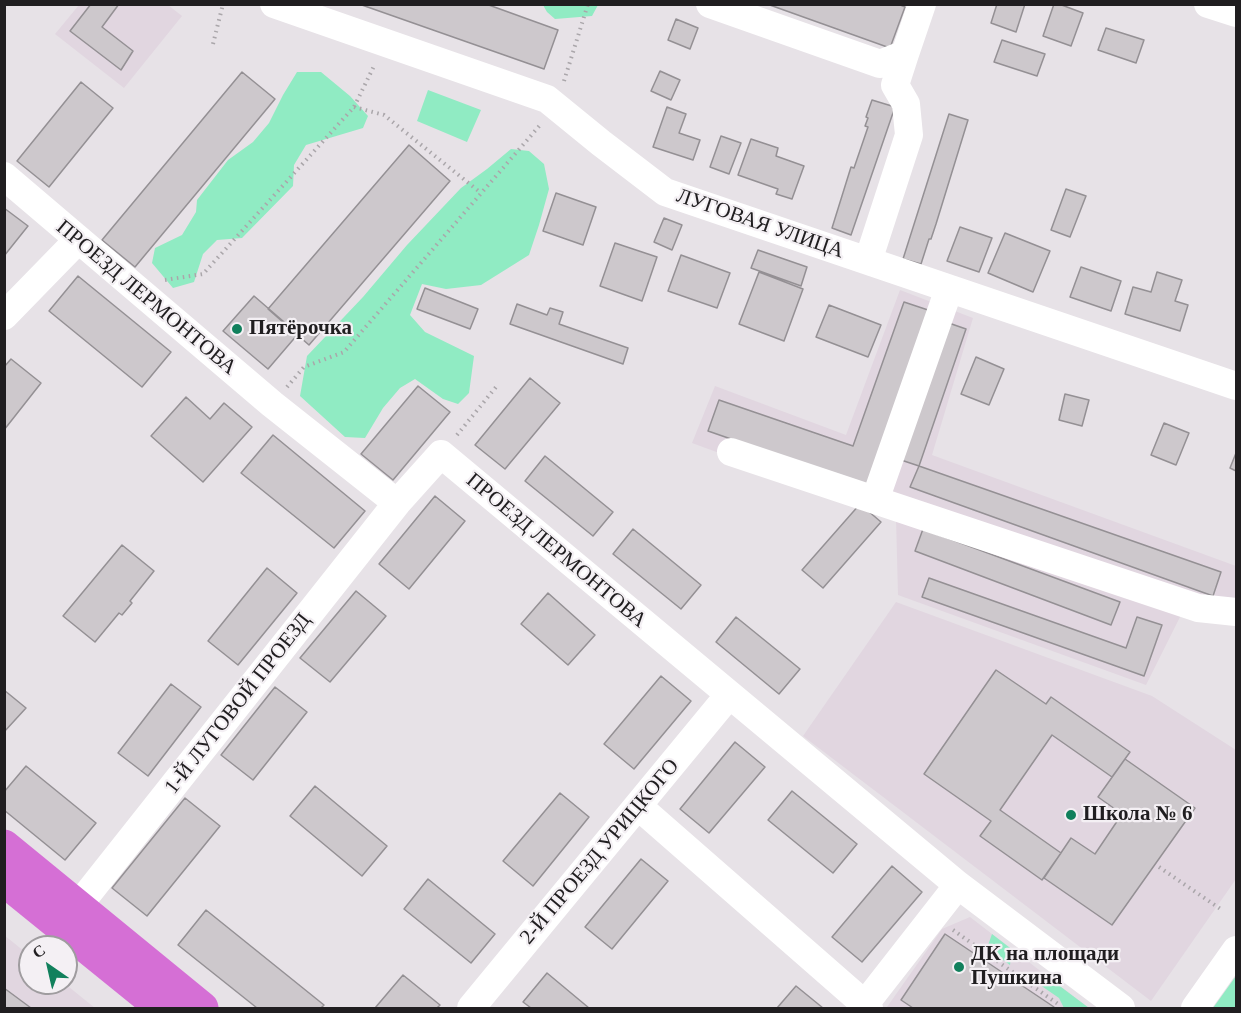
<!DOCTYPE html>
<meta charset="utf-8">
<style>
body{margin:0}
#map{position:relative;width:1241px;height:1013px;overflow:hidden;background:#e7e2e7;font-family:Georgia,serif}
canvas{display:block}
.frame{position:absolute;inset:0;border:6px solid #201e20;pointer-events:none}
.north{position:absolute;left:18px;top:935px;width:60px;height:60px;box-sizing:border-box;background:#f4f0f4;border:2px solid #9f9c9f;border-radius:50%;rotate:326deg;font-size:16px;font-weight:700;line-height:24px;text-align:center;color:#201e20}
.north::after{content:'';display:block;margin:auto;width:21px;height:27px;background:#11805c;clip-path:polygon(50% 0,100% 100%,50% 72%,0 100%)}
</style>
<div id="map">
<canvas width="1241" height="1013"></canvas>
<div class="frame"></div>
<div class="north">С</div>
</div>
<script>
const c = document.querySelector('canvas').getContext('2d');
c.lineJoin = 'round';
function fillPath(path, color) {
  c.fillStyle = color;
  c.fill(path, 'evenodd');
}
function stroke(path, color, width, dash) {
  c.strokeStyle = color;
  c.lineWidth = width;
  c.lineCap = dash ? 'butt' : 'round';
  c.setLineDash(dash || []);
  c.stroke(path);
}
function label(font, color, halo, rows, align = 'center') {
  c.font = font + ' Georgia,serif';
  c.lineWidth = 4.5;
  c.setLineDash([]);
  c.textBaseline = 'middle';
  c.strokeStyle = halo;
  c.fillStyle = color;
  for (const [text, x, y, turn = 0] of rows) {
    c.save();
    c.translate(x, y);
    c.rotate((+turn || 0) * Math.PI / 180);
    c.textAlign = isNaN(turn) ? turn : align;
    if (halo) c.strokeText(text, 0, 0);
    c.fillText(text, 0, 0);
    c.restore();
  }
}
const built = new Path2D(`
 M79 5H168L182 16 124 88 55 34Z
 M900 290 973 318 932 455 1236 566V618L1181 615 1146 685 898 595 896 518 692 443 715 386 846 435Z
 M896 602 1152 696 1236 750V879L1151 1001 803 736Z
 M970 917 992 934 1089 1008H889L887 1007 942 929Z
 M4 935 30 956V983H64L95 1008H5Z`);
const green = new Path2D(`
 M543 5H598L592 16 555 19 547 12Z
 M297 72H321L350 96 368 116 363 128 306 145 294 165 293 186 242 238 217 240 203 254 194 282 173 288 152 263 155 248 182 235 196 212 197 200 228 160 253 142 269 123 283 95Z
 M428 90 481 110 467 142 417 121Z
 M511 149 529 151 544 164 549 189 539 225 529 255 481 285 446 289 422 284 410 315 425 332 474 356 469 393 458 404 443 399 415 379 400 388 383 408 365 438 345 437 300 396 307 356 363 297 407 245 461 188 487 169Z
 M992 934 1014 951 1011 956 1010 965 987 948Z
 M1041 972 1089 1008H1064L1059 998 1030 978 1036 977Z
 M1236 976V1008H1213Z`);
const building = new Path2D(`
 M91 4H119L102 27 133 51 121 70 70 31Z
 M359 4H486L558 30 544 69Z
 M767 4H898L905 7 890 48Z
 M997 4H1025L1016 32 991 23Z
 M1054 4H1059L1083 13 1071 46 1043 36Z
 M676 19 698 28 690 49 668 40Z
 M1106 28 1144 40 1136 63 1098 50Z
 M1002 40 1045 54 1037 76 994 62Z
 M660 71 680 80 671 100 651 91Z
 M242 72 275 99 135 267 102 240Z
 M81 82 113 108 49 187 17 161Z
 M872 100 895 107 851 235 832 228 851 167 854 168 868 127 865 126 868 118 866 117Z
 M667 107 686 114 679 133 700 140 693 160 653 147Z
 M949 114 968 120 936 224 931 239H929L921 264 903 259Z
 M721 136 741 143 729 174 710 167Z
 M751 139 778 148 776 156 804 166 792 199 776 194 778 189 738 175Z
 M409 145 450 181 309 345 268 309Z
 M1066 189 1086 196 1070 237 1051 230Z
 M556 193 596 207 583 245 543 231Z
 M4 208 28 226 4 256Z
 M664 218 682 225 672 250 654 242Z
 M960 227 992 238 979 272 947 261Z
 M1005 233 1050 251 1033 292 988 273Z
 M615 243 657 257 642 301 600 286Z
 M758 250 807 267 801 286 751 268Z
 M681 255 730 273 717 308 668 291Z
 M1081 267 1121 281 1111 311 1070 297Z
 M759 272 803 289 784 341 739 324Z
 M1157 272 1182 280 1175 301 1188 305 1180 331 1125 314 1133 287 1151 292Z
 M78 276 171 352 142 387 49 311Z
 M425 288 478 309 470 329 417 309Z
 M254 296 298 334 268 369 223 331Z
 M904 302 934 312 872 488 708 431 719 400 853 446Z
 M517 304 547 315 550 308 563 312 559 324 628 348 623 364 510 324Z
 M829 305 881 325 868 357 816 337Z
 M943 321 966 329 919 466 895 458Z
 M976 357 1004 369 989 405 961 394Z
 M11 359 41 383 4 430V367Z
 M530 378 560 403 505 469 475 445Z
 M418 386 450 412 393 480 361 454Z
 M1065 394 1089 400 1082 426 1059 420Z
 M186 397 210 419 224 403 252 427 203 482 151 436Z
 M1164 423 1189 433 1176 465 1151 455Z
 M273 435 365 511 334 548 241 473Z
 M1236 453V471L1230 468Z
 M545 456 613 512 593 536 525 481Z
 M919 466 1221 572 1213 596 910 487Z
 M435 496 465 521 409 589 379 564Z
 M860 504 881 522 823 588 802 570Z
 M633 529 701 585 681 609 613 554Z
 M923 529 1120 602 1111 625 915 551Z
 M122 545 154 571 130 601 132 603 122 615 119 613 95 642 63 616Z
 M267 568 297 593 238 665 208 641Z
 M929 578 1126 648 1137 617 1162 625 1144 676 922 597Z
 M356 591 386 616 330 682 300 658Z
 M548 593 595 635 568 665 521 624Z
 M736 617 800 669 779 694 716 642Z
 M996 670 1046 704 1051 697 1130 752 1112 777 1052 735 1000 810 1061 853 1042 880 980 836 991 821 924 774Z
 M661 676 691 701 634 769 604 744Z
 M171 684 201 707 148 776 118 753Z
 M275 687 307 712 253 780 221 755Z
 M4 690 26 708 4 732Z
 M735 742 765 767 709 833 680 809Z
 M1125 759 1195 808 1112 925 1044 878 1071 838 1095 854 1122 814 1098 797Z
 M26 766 96 823 65 860 4 810V792Z
 M315 786 387 846 362 876 290 816Z
 M792 791 857 844 833 873 768 820Z
 M560 793 589 817 533 886 503 861Z
 M185 798 220 826 147 916 112 888Z
 M641 859 668 881 612 949 585 927Z
 M892 866 922 892 862 962 832 937Z
 M428 879 495 934 471 963 404 909Z
 M206 910 324 1005 321 1008H257L178 945Z
 M945 934 1054 1007 1053 1008H913L901 1000Z
 M547 973 589 1008H531L523 1002Z
 M403 975 440 1005 437 1008H375Z
 M796 986 823 1008H777Z
 M4 988 31 1008H4Z`);
const path = new Path2D(`
 M213 44 223 4
 M564 81 588 4
 M354 107 384 115 481 193
 M165 280 203 274 354 107 375 64
 M287 387 304 367 344 352 541 124
 M457 435 496 387
 M1159 867 1222 910
 M953 930 1058 1004V1008`);
const minor = new Path2D(`
 M274 4 547 99 601 143 665 192 1236 386
 M710 4 880 64 905 54 922 4
 M1208 4 1236 13
 M4 176 272 404 397 503
 M868 261 909 135 906 104 895 85 905 54
 M4 316 78 240
 M731 452 1198 608 1236 612
 M875 500 949 289
 M638 806 869 1008
 M78 906 397 503 441 454 958 885 1121 1008
 M865 1004 958 885
 M471 1008 729 695
 M1195 1008 1236 950`);
const highway = new Path2D(`
 M4 846 202 1008
 M4 880 162 1008`);
const markers = [
 [237,329,6,"#11805c"],
 [1071,815,6,"#11805c"],
 [959,967,6,"#11805c"]
];
const streetNames = [
 ["ЛУГОВАЯ УЛИЦА",760,224,19],
 ["ПРОЕЗД ЛЕРМОНТОВА",146,298,40],
 ["ПРОЕЗД ЛЕРМОНТОВА",556,551,40],
 ["1-Й ЛУГОВОЙ ПРОЕЗД",238,704,-52],
 ["2-Й ПРОЕЗД УРИЦКОГО",600,852,-50]
];
const poiNames = [
 ["Пятёрочка",249,329],
 ["Школа № 6",1083,815],
 ["ДК на площади",971,955],
 ["Пушкина",971,979]
];
fillPath(built, '#e1d6e0');
fillPath(green, '#90ebc3');
fillPath(building, '#cdc8cc');
stroke(building, '#949094', 1.5);
stroke(path, '#aaa6aa', 4, [1.5, 4.5]);
stroke(minor, '#fff', 28);
stroke(highway, '#d56fd5', 33);
for (const [x, y, r, color] of markers) {
  const dot = new Path2D();
  dot.arc(x, y, r, 0, 2 * Math.PI);
  c.fillStyle = color;
  c.fill(dot);
  stroke(dot, '#f4f0f4', 2);
}
label('21px', '#201e20', '#f4f0f4', streetNames);
label('bold 21px', '#201e20', '#f4f0f4', poiNames, 'left');
</script>
